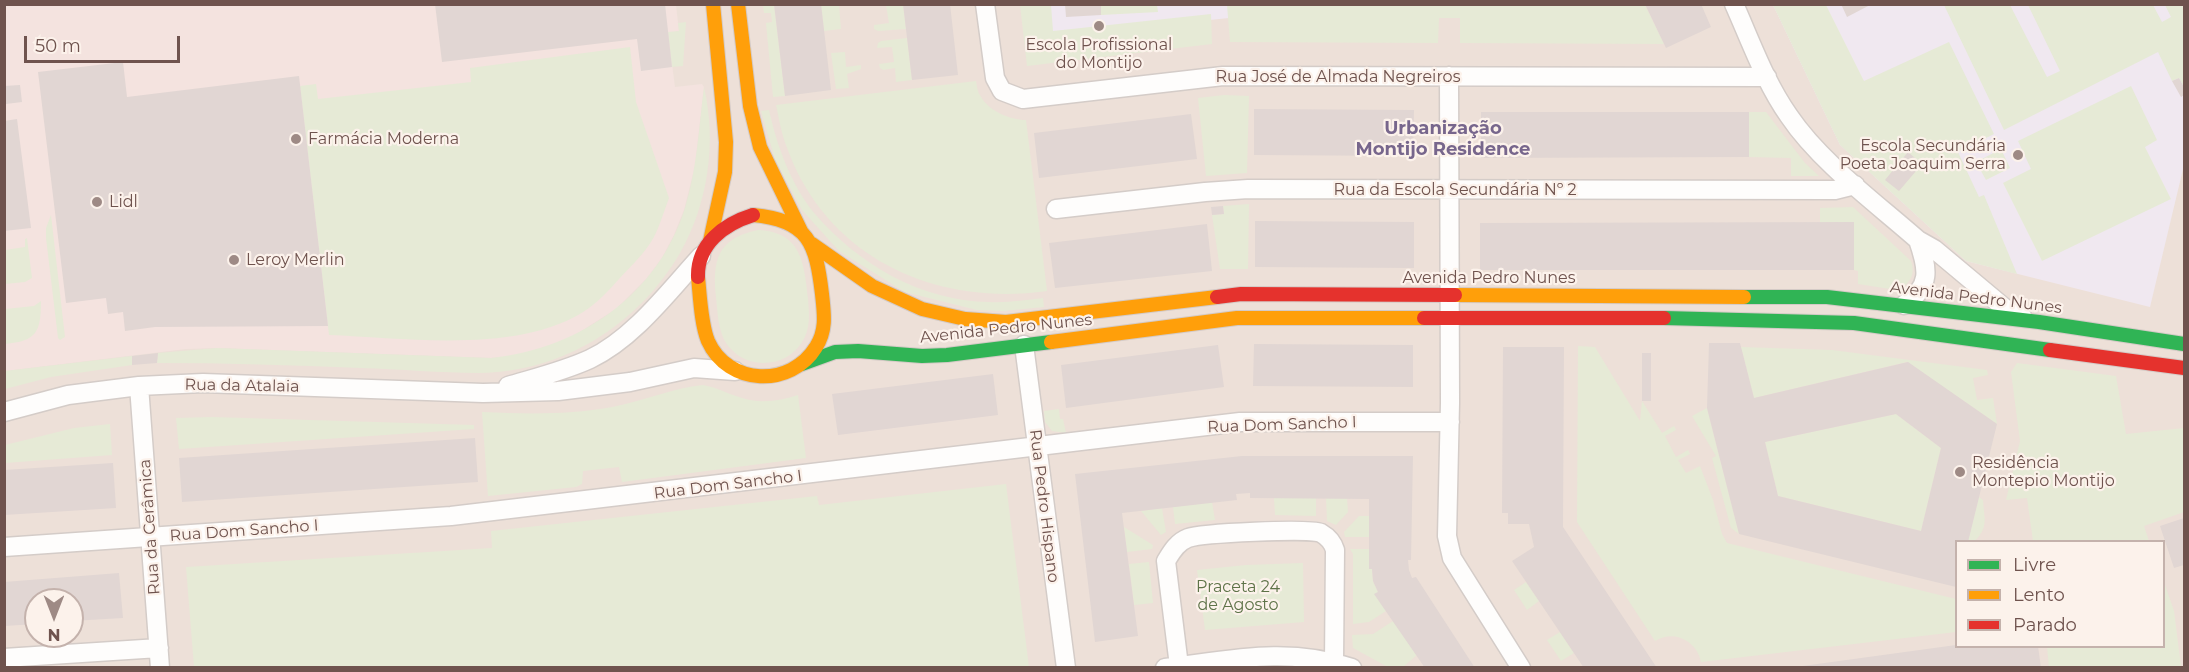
<!DOCTYPE html>
<meta charset="utf-8">
<style>
body{margin:0}
#map{position:relative;width:2189px;height:672px;overflow:hidden;background:#f5efea;font-family:Montserrat,sans-serif}
canvas{display:block}
.frame{position:absolute;inset:0;border:6px solid #6f534e;pointer-events:none}
.legend{position:absolute;left:1955px;top:540px;width:210px;height:108px;box-sizing:border-box;background:#fcf2eb;border:2px solid #c4b2ac;margin:0;padding:8px 10px;list-style:none;font-size:18px;color:#6f534e}
.legend li{display:flex;align-items:center;gap:12px;height:30px}
.legend b{width:30px;border:2px solid #c4b2ac}
.north{position:absolute;left:24px;top:588px;width:60px;height:60px;box-sizing:border-box;background:#fcf2eb;border:2px solid #c4b2ac;border-radius:50%;rotate:180deg;font-size:16px;font-weight:700;line-height:24px;text-align:center;color:#6f534e}
.north::after{content:'';display:block;margin:auto;width:21px;height:27px;background:#9e8a85;clip-path:polygon(50% 0,100% 100%,50% 72%,0 100%)}
.scale{position:absolute;left:24px;top:36px;width:156px;height:27px;box-sizing:border-box;border:3px solid #6f534e;border-top:0;padding-left:8px;font-size:18px;line-height:21px;white-space:nowrap;color:#6f534e;-webkit-text-stroke:4px #fcf2eb;paint-order:stroke}
</style>
<div id="map">
<canvas width="2189" height="672"></canvas>
<div class="frame"></div>
<ul class="legend">
<li><b style="height:8px;background:#30b455"></b>Livre</li>
<li><b style="height:8px;background:#ff9f0a"></b>Lento</li>
<li><b style="height:8px;background:#e5322d"></b>Parado</li>
</ul>
<div class="north">N</div>
<div class="scale">50 m</div>
</div>
<script>
const c = document.querySelector('canvas').getContext('2d');
c.lineJoin = 'round';
function fillPath(path, color) {
  c.fillStyle = color;
  c.fill(path, 'evenodd');
}
function stroke(path, color, width, dash) {
  c.strokeStyle = color;
  c.lineWidth = width;
  c.lineCap = dash ? 'butt' : 'round';
  c.setLineDash(dash || []);
  c.stroke(path);
}
function label(font, color, halo, rows, align = 'center') {
  c.font = font + ' Montserrat,sans-serif';
  c.lineWidth = 4.5;
  c.setLineDash([]);
  c.textBaseline = 'middle';
  c.strokeStyle = halo;
  c.fillStyle = color;
  for (const [text, x, y, turn = 0] of rows) {
    c.save();
    c.translate(x, y);
    c.rotate((+turn || 0) * Math.PI / 180);
    c.textAlign = isNaN(turn) ? turn : align;
    if (halo) c.strokeText(text, 0, 0);
    c.fillText(text, 0, 0);
    c.restore();
  }
}
const residential = new Path2D(`
 M4 5H2184V667H5ZM1956 542H2164V646H1956ZM36 600H72V636H36Z`);
const commercial = new Path2D(`
 M4 5H676L679 31 668 33 675 87 702 84 704 87 695 166 684 210 674 235 662 258 647 278 616 309 575 335 555 344 514 356 491 358 217 348 186 349 5 371Z`);
const education = new Path2D(`
 M1571 4 1460 18H1229L1046 37 1043 5Z
 M1773 5H2182L2184 12V165L2150 307 1966 261 1840 145Z`);
const green = new Path2D(`
 M763 5H774L785 96 773 97 766 23 772 22 771 13H764Z
 M821 5H839L841 29 824 31Z
 M886 5H903L906 29 878 31 874 29V25L889 23Z
 M1020 5H1051L1053 31 1211 14 1212 44 1027 66Z
 M1101 5H1157L1158 12 1101 15Z
 M1227 5H1645L1664 44 1460 43V18H1439L1438 43 1230 42Z
 M1773 5H1826L1864 81 1949 42 1994 134 1958 152 1979 197 1984 195 2017 274 1966 261 1840 145Z
 M1944 5H2010L2047 77 2060 71 2028 5H2153L2162 22 2171 17 2165 5H2182L2184 12V87L2179 78 2172 81 2158 52 2004 130Z
 M686 22 683 66 672 67 668 32 679 31 678 23Z
 M907 38 912 80 896 82 895 68 883 70 880 68 879 64 894 62 892 47 877 48 878 43 881 41Z
 M630 47 636 102 669 198C664 211 660 225 654 237 646 252 631 266 619 279 610 289 600 300 589 308 523 355 407 338 329 335L300 86 316 84 318 99 471 82 470 68Z
 M845 52 846 67 861 65V69L847 74 849 88 836 89 831 53Z
 M976 81C977 85 977 91 980 95 988 111 1010 120 1026 120L1047 291C934 307 825 257 786 145 781 132 779 118 776 105Z
 M2131 86 2157 140 2145 147 2171 199 2042 261 2003 183 2031 169 2018 141Z
 M704 87C717 142 708 204 680 253 638 325 563 372 479 373 440 373 400 369 361 368 293 365 225 363 157 363L158 353 217 348 491 358C579 349 658 295 685 208 697 169 699 127 704 87Z
 M1224 95 1249 96 1247 173 1206 176 1198 98Z
 M769 110C777 146 791 185 815 214 858 264 921 301 989 302 1007 303 1025 300 1043 298L1044 307 1003 311 977 310 905 292 839 251 802 210 775 159 761 111Z
 M1749 112H1766L1805 163 1819 176H1791V158L1749 157Z
 M2001 149 2010 168 1986 180 1976 162Z
 M1249 204 1248 269H1220L1212 215 1224 214 1223 206Z
 M1853 207 1911 261C1915 273 1912 280 1902 288L1890 289 1858 284V271L1854 270V223H1820V208Z
 M51 215 65 337 60 340 58 338 46 238V228Z
 M758 230C801 232 804 262 808 298 809 313 811 329 802 342 787 367 750 370 731 349 718 336 718 315 716 297 712 260 718 238 758 230Z
 M27 238 32 278 25 282 5 284V250L25 247V239Z
 M41 301C41 333 36 341 5 344V309L34 306Z
 M1578 346 1595 347 1640 421 1642 401 1662 433 1674 426 1676 430 1665 436 1676 457 1688 450 1690 454 1678 460 1686 473 1700 466 1713 500 1722 534 1727 543 1956 599V632L1701 662C1697 641 1674 629 1655 641L1577 522Z
 M1741 347 1832 350 1987 370 1988 375 1973 378 1977 400 1993 398 1997 424 1907 362 1754 398Z
 M132 356V365L51 377 5 389V371Z
 M2017 363 2116 376 2126 434 2184 428V512L2144 526 2149 541H2033L2027 498 2006 500 2020 441 2011 372Z
 M703 385C715 387 724 392 736 396 756 404 778 402 798 395L806 458 622 482 619 467 583 471 582 484 576 487 488 496 482 412C526 414 569 415 612 407 643 401 673 388 703 385Z
 M1707 408 1739 534 1731 528 1712 458 1716 456 1692 416Z
 M1059 409 1060 419H1063L1066 433 1052 431 1045 422 1044 411Z
 M1896 414 1941 448 1921 531 1778 496 1765 442Z
 M212 417 474 425V429L179 449 176 418Z
 M110 424 112 455 5 463V445L74 428Z
 M1006 484 1029 667H194L186 567 492 548 491 531 817 496 819 505Z
 M1979 497 1983 500C1984 519 1989 526 1975 541H1968Z
 M1274 498H1316V516L1275 515Z
 M1326 498H1347L1348 512 1336 525 1327 521Z
 M1212 502 1215 520 1175 524 1173 507Z
 M1162 508 1166 532 1161 535 1141 511Z
 M1359 516H1369V537H1345L1344 532Z
 M1124 527 1153 545 1152 549 1127 552Z
 M1350 549H1369V569H1372L1373 581 1378 592 1375 594 1386 611 1369 622 1353 624V554Z
 M1149 562 1153 603 1134 605 1129 564Z
 M1303 563 1304 622 1205 630 1197 570 1246 565Z
 M1526 582 1539 601 1527 610 1514 590Z
 M2164 582 2174 611 2181 667H2049L2047 647 2164 646Z
 M1393 621 1417 655 1403 667H1388L1353 648 1352 635 1373 634Z
 M1560 632 1574 653 1561 661 1547 640Z`);
const building = new Path2D(`
 M435 4H665L672 67 641 71 637 39 442 62Z
 M774 4H821L831 90 785 96Z
 M903 4H950L958 75 912 80Z
 M1065 4H1101V15L1066 17Z
 M1645 4H1701L1711 27 1666 48Z
 M1841 4H1872L1847 17Z
 M123 62 127 97 299 76 328 326 155 327 125 331 123 312 108 314 106 298 66 303 38 72Z
 M2179 78 2184 87V95L2181 97 2172 81Z
 M20 85 22 102 6 104 4 86Z
 M1254 109 1414 110 1413 156 1254 155Z
 M1481 112H1749V157L1481 158Z
 M1191 114 1197 159 1039 178 1034 133Z
 M17 119 31 228 4 231V121Z
 M1908 152 1922 164 1899 191 1885 180Z
 M1223 206 1224 214 1212 215 1211 207Z
 M1255 221 1414 222V268L1255 267Z
 M1854 222V270H1480V223Z
 M1207 224 1212 271 1055 288 1049 243Z
 M1709 343H1740L1754 398 1908 362 1997 424 1968 542H1956V587L1739 534 1707 408ZM1896 414 1941 448 1921 531 1778 496 1765 442Z
 M1254 344 1413 345V387L1253 386Z
 M1218 345 1224 387 1066 408 1061 365Z
 M1503 347H1564L1563 527 1657 668H1584L1512 561 1534 547 1529 524H1508V513H1502Z
 M158 353 157 363 132 365V356Z
 M1642 353H1651V401H1642Z
 M993 374 998 415 838 435 832 394Z
 M475 438 478 482 182 502 179 458Z
 M1242 456H1413L1411 560H1408L1409 570 1412 578 1416 577 1475 668H1425L1374 594 1378 592 1373 581 1372 569H1369V499L1250 498V493L1236 494 1237 500 1122 513 1138 636 1095 642 1075 474Z
 M113 463 116 508 4 515V470Z
 M2184 518V565L2174 568 2160 526Z
 M119 573 123 618 72 621V600H36V624L4 626V582Z
 M1956 645 2038 646 2041 668H1788Z`);
const street = new Path2D(`
 M985 4 995 78 1002 91 1023 99 1223 76 1767 77
 M1734 4C1751 42 1765 82 1789 116 1820 162 1876 203 1918 240L1934 249 2007 310 2022 316
 M1449 76 1450 403 1447 536 1452 558 1521 668
 M1056 209 1205 192 1248 189 1835 190 1855 185
 M1904 305C1932 286 1928 269 1918 240
 M1024 345 1066 668
 M139 386 160 668
 M508 386C535 378 564 371 590 359 634 338 669 291 701 256
 M4 412 68 395 139 386 203 383 483 393 558 391 630 382 694 368 735 371
 M4 547 451 516 1240 422H1450
 M4 658 159 648
 M1179 666 1166 561C1171 553 1177 542 1188 538 1202 533 1308 528 1321 533 1328 537 1333 543 1335 550L1334 662
 M1165 668C1230 660 1288 646 1352 668`);
const fast = new Path2D(`
 M1744 297H1827L2039 322 2184 344
 M1664 318 1854 323 2050 350
 M802 364 835 352 858 351 922 356 947 355 1051 342`);
const slow = new Path2D(`
 M738 4 750 106 760 147 801 231
 M710 241 725 172 726 142 713 4
 M812 244 872 286 922 309 965 319 1006 322 1217 297
 M698 277C700 296 701 324 708 341 728 386 791 388 816 347 827 330 824 313 822 294 816 244 809 220 753 215
 M1455 295 1744 297
 M1051 342 1237 318H1424`);
const jam = new Path2D(`
 M698 277C697 244 724 224 753 215
 M1217 297 1241 294 1455 295
 M1424 318H1664
 M2050 350 2184 368`);
const markers = [
 [1099,26,6,"#9e8a85"],
 [296,139,6,"#9e8a85"],
 [2018,155,6,"#9e8a85"],
 [97,202,6,"#9e8a85"],
 [234,260,6,"#9e8a85"],
 [1960,472,6,"#9e8a85"]
];
const poiNames = [
 ["Escola Profissional",1099,45,"center"],
 ["do Montijo",1099,63,"center"],
 ["Farmácia Moderna",308,139],
 ["Escola Secundária",2006,146,"right"],
 ["Poeta Joaquim Serra",2006,164,"right"],
 ["Lidl",109,202],
 ["Leroy Merlin",246,260],
 ["Residência",1972,463],
 ["Montepio Montijo",1972,481]
];
const streetNames = [
 ["Rua José de Almada Negreiros",1338,77],
 ["Rua da Escola Secundária Nº 2",1455,190],
 ["Avenida Pedro Nunes",1489,278],
 ["Avenida Pedro Nunes",1976,298,7],
 ["Avenida Pedro Nunes",1006,329,-6],
 ["Rua da Atalaia",242,386,1],
 ["Rua Dom Sancho I",1282,425,-2],
 ["Rua Dom Sancho I",728,485,-7],
 ["Rua Pedro Hispano",1044,506,83],
 ["Rua da Cerâmica",150,527,-94],
 ["Rua Dom Sancho I",244,531,-4]
];
const parkNames = [
 ["Praceta 24",1238,587],
 ["de Agosto",1238,605]
];
const neighbourhoodNames = [
 ["Urbanização",1443,129],
 ["Montijo Residence",1443,150]
];
fillPath(residential, '#ede0d8');
fillPath(commercial, '#f4e3df');
fillPath(education, '#f0e8f0');
fillPath(green, '#e6ead6');
fillPath(building, '#e1d6d3');
stroke(street, '#d4ccc8', 21);
stroke(fast, '#d4cac6', 16);
stroke(slow, '#d4cac6', 16);
stroke(jam, '#d4cac6', 16);
stroke(street, '#fefdfc', 18);
stroke(fast, '#30b455', 14);
stroke(slow, '#ff9f0a', 14);
stroke(jam, '#e5322d', 14);
for (const [x, y, r, color] of markers) {
  const dot = new Path2D();
  dot.arc(x, y, r, 0, 2 * Math.PI);
  c.fillStyle = color;
  c.fill(dot);
  stroke(dot, '#fcf2eb', 2);
}
label('16px', '#6f534e', '#fcf2eb', poiNames, 'left');
label('16px', '#6f534e', '#fcf2eb', streetNames);
label('16px', '#5e7348', '#fcf2eb', parkNames);
label('bold 18px', '#77668c', '#fcf2eb', neighbourhoodNames);
</script>
